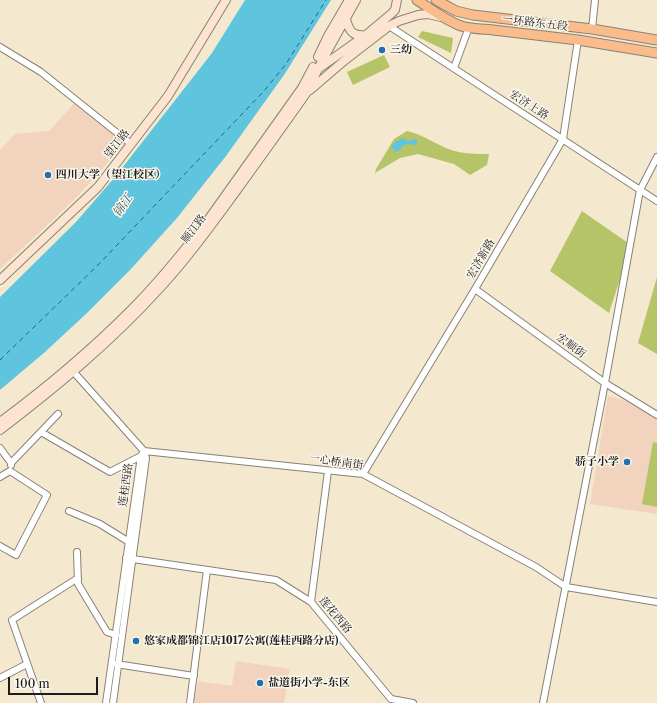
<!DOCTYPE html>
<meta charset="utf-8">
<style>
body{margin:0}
#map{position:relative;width:657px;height:703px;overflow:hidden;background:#f4e8cf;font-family:"Libre Caslon Text",serif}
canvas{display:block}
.scale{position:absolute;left:8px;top:677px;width:90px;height:18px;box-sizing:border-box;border:2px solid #1c1c1c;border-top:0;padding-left:5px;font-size:12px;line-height:14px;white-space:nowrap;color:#1c1c1c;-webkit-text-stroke:3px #fbf7ec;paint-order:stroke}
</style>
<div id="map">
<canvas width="657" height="703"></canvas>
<div class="scale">100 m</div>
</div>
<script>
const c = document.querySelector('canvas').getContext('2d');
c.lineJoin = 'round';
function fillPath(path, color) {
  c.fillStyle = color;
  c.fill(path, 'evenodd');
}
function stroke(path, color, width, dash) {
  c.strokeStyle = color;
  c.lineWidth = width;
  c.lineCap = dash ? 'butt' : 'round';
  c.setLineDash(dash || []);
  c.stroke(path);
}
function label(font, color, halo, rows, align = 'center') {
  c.font = font + ' "Libre Caslon Text","Noto Serif SC",serif';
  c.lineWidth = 3;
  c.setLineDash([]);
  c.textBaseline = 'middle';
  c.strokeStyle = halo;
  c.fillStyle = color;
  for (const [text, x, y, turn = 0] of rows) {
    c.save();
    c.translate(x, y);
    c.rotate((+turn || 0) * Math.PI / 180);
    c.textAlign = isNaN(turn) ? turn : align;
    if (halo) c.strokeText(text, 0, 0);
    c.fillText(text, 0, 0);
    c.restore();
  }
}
const built = new Path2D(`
 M79 98 125 144 74 200 0 269V150L15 134 49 131Z
 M608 396 626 401 657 419V514L590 504Z
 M236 661 290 669 284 703H194L198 681 232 686Z`);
const green = new Path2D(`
 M422 31 453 38 451 53 418 37Z
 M384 55 390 67 353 85 347 72Z
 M407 131C424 135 435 144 451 150 463 154 476 154 489 154L487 165 470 175 454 164 418 154 400 158 375 173 376 169 394 139Z
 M582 211 631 245 609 313 550 271Z
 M657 277V354L638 343Z
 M653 442 657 443V507L642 504Z`);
const water = new Path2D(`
 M245 0H331L284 75 226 156 177 218 130 270 87 313 45 352 0 390V297L76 222 115 177 212 53Z
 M403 138C407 141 410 142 414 139L417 140V144L415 145 409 144 403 145 401 149 396 152 391 146 397 141Z`);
const ferry = new Path2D(`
 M0 360 97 266 264 91 286 64 326 0`);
const street = new Path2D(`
 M389 26 657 201
 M592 29 595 0
 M0 47 41 72 131 144
 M454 68 469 27
 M475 289 605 383 657 415
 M71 369 144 451 363 474 536 567 566 587 657 602
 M41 432 110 472 141 456
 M0 448 11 463V465
 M11 463 58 414
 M363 474 475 289 563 139 578 40
 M0 477 10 471
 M69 511 100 524 129 542
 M0 546 16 555 47 495 10 471
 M77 552 78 584 107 632 116 635
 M126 558 276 580 311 602 391 699 413 703
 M311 602 328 471
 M116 664 194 676
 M0 678 27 664
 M41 703 12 620 78 578
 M106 703 141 456 144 451
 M113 703 146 458 144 451
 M190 703 207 570
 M543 703 605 383 640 190 657 157`);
const secondary = new Path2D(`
 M346 19C349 31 353 37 366 35
 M318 57 328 36 349 0
 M318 69 366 35 391 14 395 10 397 0
 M310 90 345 60 389 26 399 21 418 15 428 14 441 17
 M0 280 98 187 168 96 226 0
 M0 422C46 388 90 351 131 310 159 282 184 251 208 220L302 88 313 67
 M0 430C56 387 111 342 158 290 187 259 212 224 237 190 260 158 284 125 307 92 321 60 339 31 356 0`);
const primary = new Path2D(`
 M417 0C431 9 445 20 461 26 471 29 483 29 493 30L578 40 657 53
 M436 0 456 11 473 15 592 29 657 40`);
const markers = [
 [382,50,4,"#1f6fb2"],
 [48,175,4,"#1f6fb2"],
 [627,462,4,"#1f6fb2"],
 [136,641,4,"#1f6fb2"],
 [260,683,4,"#1f6fb2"]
];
const streetNames = [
 ["一环路东五段",535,23,7],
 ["宏济上路",529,105,33],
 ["望江路",117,144,-52],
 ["顺江路",194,229,-53],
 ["宏济新路",481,259,-60],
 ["宏顺街",571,346,36],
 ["一心桥南街",336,462,8],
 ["莲桂西路",126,485,-82],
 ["莲花西路",335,615,50]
];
const poiNames = [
 ["三幼",390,50],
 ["四川大学（望江校区）",56,175],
 ["骄子小学",619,462,"right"],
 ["悠家成都锦江店1017公寓(莲桂西路分店)",144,641],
 ["盐道街小学-东区",268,683]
];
const waterNames = [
 ["锦江",123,206,-55]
];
fillPath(built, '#f2d4be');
fillPath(green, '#b5c466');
fillPath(water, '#5fc4dd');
stroke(ferry, '#375f69', 1, [5, 4]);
stroke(street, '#888276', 8);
stroke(secondary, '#888276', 10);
stroke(primary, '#888276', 11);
stroke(street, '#fff', 6);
stroke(secondary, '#fde4d0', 8);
stroke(primary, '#f9bc8a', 9);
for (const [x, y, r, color] of markers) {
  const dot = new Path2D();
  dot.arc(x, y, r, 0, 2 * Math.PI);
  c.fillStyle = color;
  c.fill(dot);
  stroke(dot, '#fbf7ec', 1.5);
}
label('11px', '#1c1c1c', '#fbf7ec', streetNames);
label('bold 11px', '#1c1c1c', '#fbf7ec', poiNames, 'left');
label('italic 12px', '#375f69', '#fbf7ec', waterNames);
</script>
